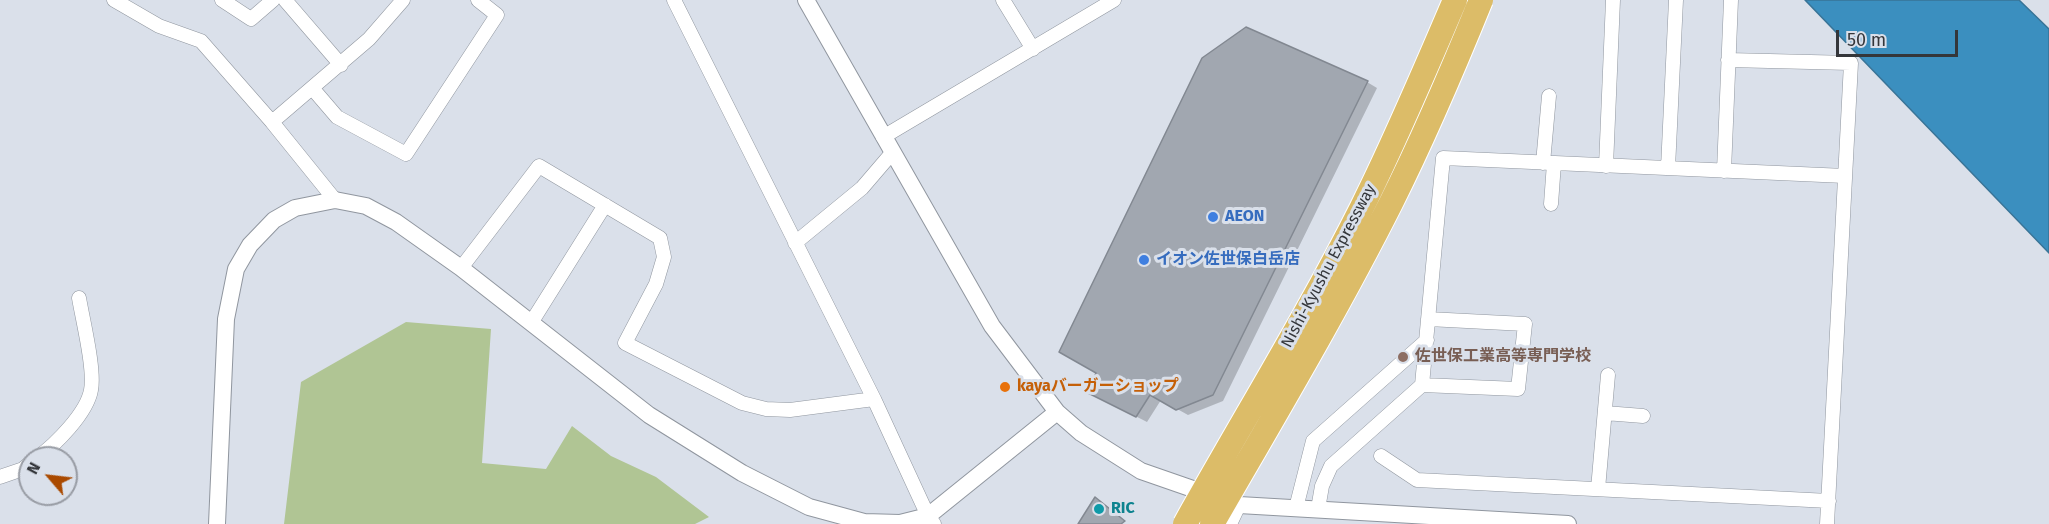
<!DOCTYPE html>
<meta charset="utf-8">
<style>
body{margin:0}
#map{position:relative;width:2049px;height:524px;overflow:hidden;background:#dae0ea;font-family:"Fira Sans",sans-serif}
canvas{display:block}
.north{position:absolute;left:18px;top:446px;width:60px;height:60px;box-sizing:border-box;background:#dae0ea;border:2px solid #989ca4;border-radius:50%;rotate:298deg;font-size:16px;font-weight:700;line-height:24px;text-align:center;color:#34363a}
.north::after{content:'';display:block;margin:auto;width:21px;height:27px;background:#aa4a00;clip-path:polygon(50% 0,100% 100%,50% 72%,0 100%)}
.scale{position:absolute;left:1836px;top:30px;width:122px;height:27px;box-sizing:border-box;border:3px solid #34363a;border-top:0;padding-left:8px;font-size:18px;line-height:21px;white-space:nowrap;color:#34363a;-webkit-text-stroke:4px #dae0ea;paint-order:stroke}
</style>
<div id="map">
<canvas width="2049" height="524"></canvas>
<div class="north">N</div>
<div class="scale">50 m</div>
</div>
<script>
const c = document.querySelector('canvas').getContext('2d');
c.lineJoin = 'round';
function fillPath(path, color) {
  c.fillStyle = color;
  c.fill(path, 'evenodd');
}
function stroke(path, color, width, dash) {
  c.strokeStyle = color;
  c.lineWidth = width;
  c.lineCap = dash ? 'butt' : 'round';
  c.setLineDash(dash || []);
  c.stroke(path);
}
function label(font, color, halo, rows, align = 'center') {
  c.font = font + ' "Fira Sans","Noto Sans JP",sans-serif';
  c.lineWidth = 6;
  c.setLineDash([]);
  c.textBaseline = 'middle';
  c.strokeStyle = halo;
  c.fillStyle = color;
  for (const [text, x, y, turn = 0] of rows) {
    c.save();
    c.translate(x, y);
    c.rotate((+turn || 0) * Math.PI / 180);
    c.textAlign = isNaN(turn) ? turn : align;
    if (halo) c.strokeText(text, 0, 0);
    c.fillText(text, 0, 0);
    c.restore();
  }
}
const green = new Path2D(`
 M406 322 491 329 482 463 546 469 572 426 611 456 656 477 709 517 695 524H284L301 382Z`);
const water = new Path2D(`
 M1805 0H2019L2049 29V253Z`);
const shadow = new Path2D(`
 M1367 82 1377 88 1223 401 1188 415 1161 400 1147 422 1100 398Z`);
const building = new Path2D(`
 M1246 27 1368 81 1213 395 1176 410 1150 395 1136 417 1088 393 1096 373 1059 352 1202 58Z
 M1095 497 1125 521 1121 524H1078Z`);
const minor = new Path2D(`
 M114 0 159 26 201 41 272 122 335 200
 M222 0 251 19 273 0
 M285 0 341 65
 M674 0 874 399 928 516 934 524
 M1003 0 1033 49
 M1728 60 1851 63 1827 524
 M313 89 337 117 406 154 497 15 478 0
 M272 122 369 39 403 0
 M883 137 1114 0
 M1543 163 1549 96
 M1606 166 1613 0
 M1668 168 1676 0
 M1724 171 1731 0
 M1551 204 1554 163
 M795 243 862 188 892 153
 M461 268 539 166 660 238 664 257 656 284 625 343 742 403 766 409 790 410 874 399
 M531 323 605 205
 M1422 385 1518 389 1525 324 1428 319
 M1605 413 1643 416
 M1381 456 1417 480 1829 501
 M37 458C56 444 87 413 91 390 95 370 83 321 79 298
 M0 477 23 469 30 463
 M1598 489 1608 375
 M1296 508 1313 441 1427 340
 M1318 509 1322 486 1331 466 1422 385 1443 158 1845 176
 M1230 524 1239 505`);
const tertiary = new Path2D(`
 M806 0 992 326 1057 412 1081 433 1141 471 1239 505 1568 524
 M217 524 226 319 236 269 250 245 274 220 295 208 335 200 366 206 396 222 461 268 649 415 742 473 809 507 864 522 900 523 928 516 1057 412`);
const motorwayBridge = new Path2D(`
 M1185 524C1244 418 1308 315 1362 207 1396 139 1425 70 1455 0
 M1212 524C1273 418 1336 312 1391 203 1424 137 1453 69 1481 0`);
const markers = [
 [1213,217,6,"#3f7fe0"],
 [1144,260,6,"#3f7fe0"],
 [1403,357,6,"#8d6e63"],
 [1005,387,6,"#e8710a"],
 [1099,509,6,"#0f9aa8"]
];
const shopNames = [
 ["AEON",1225,217],
 ["イオン佐世保白岳店",1156,260]
];
const streetNames = [
 ["Nishi-Kyushu Expressway",1329,266,-62]
];
const educationNames = [
 ["佐世保工業高等専門学校",1415,357]
];
const foodNames = [
 ["kayaバーガーショップ",1017,387]
];
const cultureNames = [
 ["RIC",1111,509]
];
fillPath(green, '#b0c594');
fillPath(water, '#3b8fbf');
stroke(water, '#397497', 1.5);
fillPath(shadow, '#0003');
fillPath(building, '#a1a7b0');
stroke(building, '#828891', 1.5);
stroke(minor, '#90969f', 15);
stroke(tertiary, '#90969f', 18);
stroke(minor, '#fff', 14);
stroke(tertiary, '#fff', 16);
stroke(motorwayBridge, '#fff', 26, []);
stroke(motorwayBridge, '#dcbc68', 24);
for (const [x, y, r, color] of markers) {
  const dot = new Path2D();
  dot.arc(x, y, r, 0, 2 * Math.PI);
  c.fillStyle = color;
  c.fill(dot);
  stroke(dot, '#dae0ea', 2);
}
label('bold 16px', '#366cbe', '#dae0ea', shopNames, 'left');
label('16px', '#34363a', '#dae0ea', streetNames);
label('bold 16px', '#785e54', '#dae0ea', educationNames, 'left');
label('bold 16px', '#c56008', '#dae0ea', foodNames, 'left');
label('bold 16px', '#0d838f', '#dae0ea', cultureNames, 'left');
</script>
